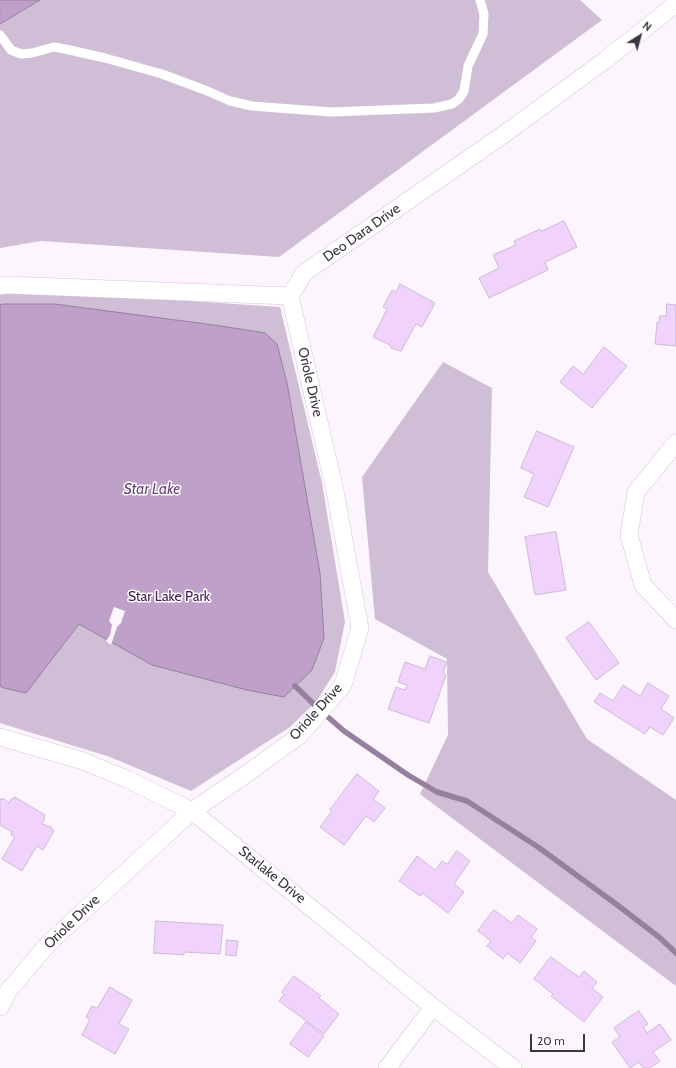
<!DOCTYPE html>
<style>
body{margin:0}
#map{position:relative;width:676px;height:1068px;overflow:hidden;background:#fcf5fe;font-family:Cabin,sans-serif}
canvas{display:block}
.north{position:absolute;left:620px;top:16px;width:40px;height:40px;-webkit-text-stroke:3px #fff;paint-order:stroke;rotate:37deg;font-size:11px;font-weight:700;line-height:16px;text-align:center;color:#3d3640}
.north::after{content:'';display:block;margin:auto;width:14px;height:18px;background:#3d3640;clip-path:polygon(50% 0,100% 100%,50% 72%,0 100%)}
.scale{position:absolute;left:530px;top:1034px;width:55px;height:18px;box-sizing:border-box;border:2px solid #3d3640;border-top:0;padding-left:5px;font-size:12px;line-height:14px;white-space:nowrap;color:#3d3640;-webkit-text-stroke:3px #fff;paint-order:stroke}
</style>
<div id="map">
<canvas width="676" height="1068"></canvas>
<div class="north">N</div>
<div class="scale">20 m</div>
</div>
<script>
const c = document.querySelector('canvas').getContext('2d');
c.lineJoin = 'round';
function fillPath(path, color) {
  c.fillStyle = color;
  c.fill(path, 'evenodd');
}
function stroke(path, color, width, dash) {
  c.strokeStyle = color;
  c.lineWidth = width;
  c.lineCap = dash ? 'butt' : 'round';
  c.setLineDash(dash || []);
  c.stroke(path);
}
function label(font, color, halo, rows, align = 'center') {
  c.font = font + ' Cabin,sans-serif';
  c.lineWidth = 3;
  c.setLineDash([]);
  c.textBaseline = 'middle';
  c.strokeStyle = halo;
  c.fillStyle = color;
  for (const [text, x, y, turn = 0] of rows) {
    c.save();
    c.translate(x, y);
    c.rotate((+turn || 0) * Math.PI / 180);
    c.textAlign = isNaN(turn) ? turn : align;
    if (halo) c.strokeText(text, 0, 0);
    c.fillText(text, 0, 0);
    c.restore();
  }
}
const green = new Path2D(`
 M0 0H580L602 20 279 257 41 241 0 248Z
 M7 289 280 307 322 483 345 622 335 672 316 702 290 727 191 791 110 757 0 723V291Z
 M443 362 492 388 488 572 587 739 676 800V986L420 794 448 735 447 659 375 619 362 477Z`);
const water = new Path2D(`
 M0 0H40L0 24Z
 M4 304H55L221 326 265 333 277 344 287 383 320 573 324 638 312 670 284 697 247 690 152 665 79 624 26 693 4 688 0 686V305Z`);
const pier = new Path2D(`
 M114 607 125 611 121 623 117 627 111 645 106 641 110 635 112 625 109 621Z`);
const stream = new Path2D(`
 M295 686 321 711 344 731 408 775 437 792 467 801 538 847 616 904 659 937 676 953`);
const building = new Path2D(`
 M564 221 577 247 545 262 548 270 489 298 479 278 499 268 493 255 516 245 514 241 540 229 541 231Z
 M400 284 435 303 422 327 416 324 401 351 391 348 390 345 373 337 387 309 383 307 392 290 396 292Z
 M667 304 676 305V346L655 344 657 322H659L660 316H666Z
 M604 347 627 366 592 408 560 382 573 366 583 374Z
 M537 431 574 447 548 507 524 497 534 474 521 468Z
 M556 532 566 590 535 595 525 537Z
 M589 622 619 663 596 680 566 638Z
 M430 656 447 662 443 673 446 675 429 723 388 709 396 687 405 690 407 685 398 682 405 662 425 669Z
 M648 683 669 696 661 709 674 718 663 735 650 727 645 734 594 702 600 693 613 701 623 685 640 696Z
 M357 774 379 791 373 799 385 808 374 822 366 816 344 845 320 827 332 811 330 810Z
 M15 797 45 815 44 817 45 818 42 824 51 827 54 831 43 850 37 846 22 871 2 859 15 837 11 835 12 832 0 825V799H4L9 803 12 798 14 799Z
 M457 851 470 861 454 884 464 892 448 913 422 893 420 896 399 881 417 856 435 870 442 861 447 864Z
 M494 910 512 923 518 915 537 929 531 937 536 941 520 963 507 953 503 959 487 946 491 941 478 931Z
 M156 921 223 925 220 954 184 952V955L154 953Z
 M227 940 238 941 236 956 226 955Z
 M551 957 579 977 584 971 597 982 592 988 603 997 584 1022 551 996 553 994 534 979Z
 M294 976 321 996 319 998 339 1014 324 1034 279 1001 284 994 282 992Z
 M110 987 132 1000 119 1024 129 1029 115 1054 82 1035 90 1019 86 1017 92 1006 97 1008Z
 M639 1011 648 1024 643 1027 647 1033 660 1024 671 1040 653 1052 660 1061 650 1068H643L639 1062 630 1068 612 1042 620 1037 614 1028Z
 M306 1022 324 1036 308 1057 290 1044Z`);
const lane = new Path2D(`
 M0 35 11 50 21 54 32 53 54 47 65 49 105 58 162 74 205 90 230 101 252 106 331 112 434 108 452 104 459 99 464 91 468 66 483 34 484 14 480 0`);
const street = new Path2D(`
 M0 286 7 285 290 296
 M290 296 304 273 507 132 604 61 676 4
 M676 443 636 492 629 535 643 585 676 620
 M0 737 83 761 129 780 192 811 433 1007 513 1068
 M0 1007 9 990 48 944 192 811 248 773 300 735 343 685 360 628 335 491 290 296
 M387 1068 433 1007`);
const streetNames = [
 ["Deo Dara Drive",362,233,-35],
 ["Oriole Drive",310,382,77],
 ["Oriole Drive",316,712,-48],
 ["Starlake Drive",272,875,39],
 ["Oriole Drive",72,922,-44]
];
const parkNames = [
 ["Star Lake Park",169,597]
];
const waterNames = [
 ["Star Lake",152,490]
];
fillPath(green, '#d0bdd6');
fillPath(water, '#bea0c8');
stroke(water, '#97809f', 1);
fillPath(pier, '#fcf5fe');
stroke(stream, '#97809f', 5.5);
fillPath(building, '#f1d2fc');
stroke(building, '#ccbbd2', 1);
stroke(lane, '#d4c3da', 10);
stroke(street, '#d4c3da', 18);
stroke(lane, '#fff', 9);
stroke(street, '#fff', 17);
label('14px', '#3d3640', '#fff', streetNames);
label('14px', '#451e50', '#fff', parkNames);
label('italic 15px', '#6b4378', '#fff', waterNames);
</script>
